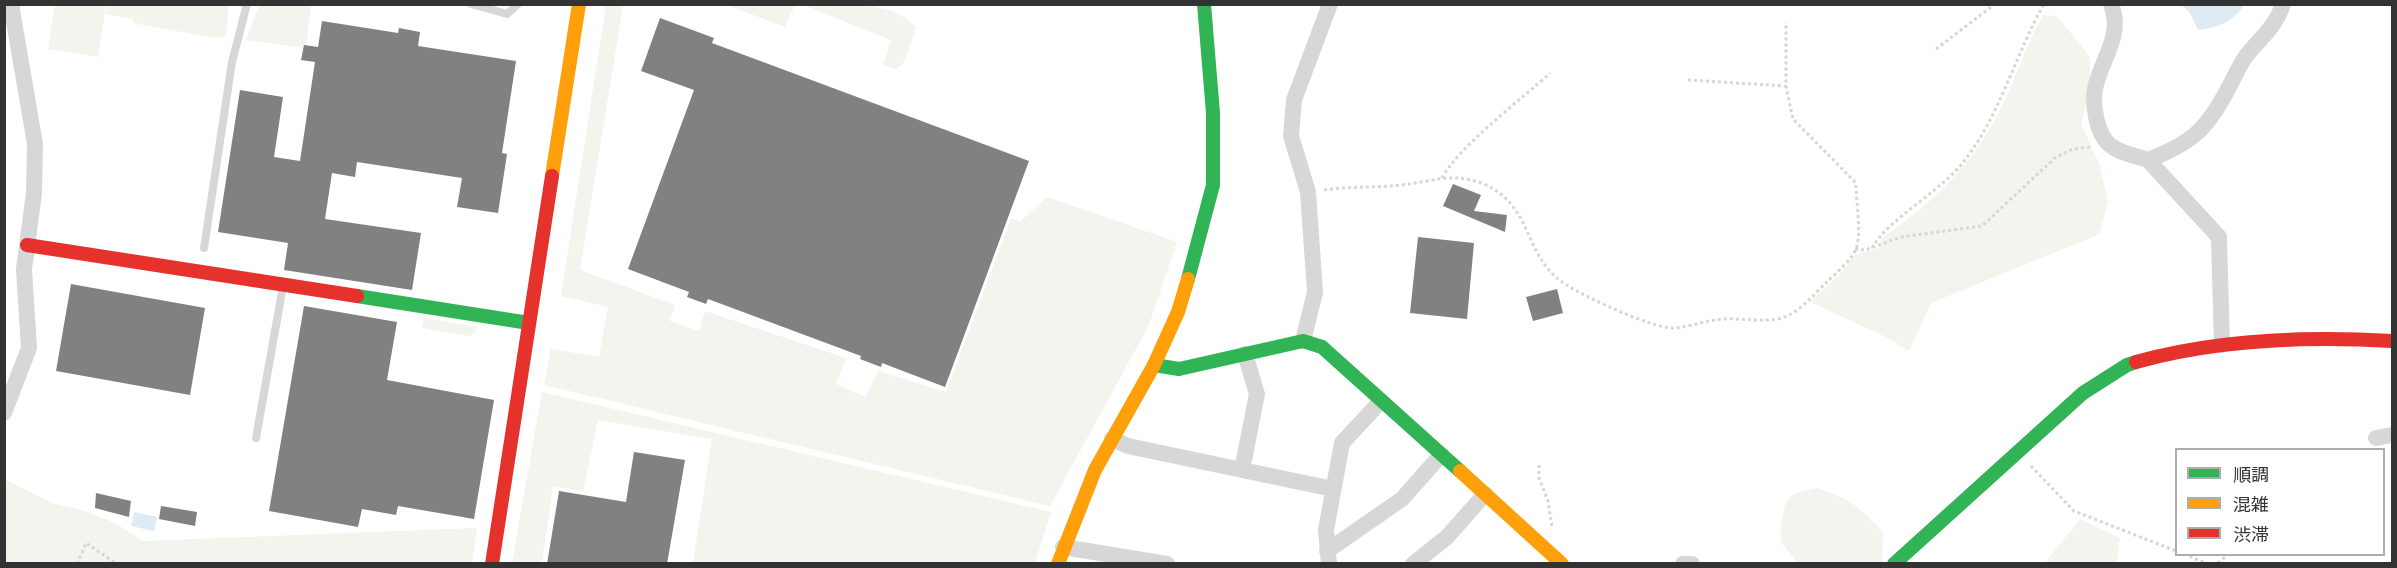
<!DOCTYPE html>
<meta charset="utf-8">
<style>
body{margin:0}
#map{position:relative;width:2397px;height:568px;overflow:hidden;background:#fff;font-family:"PT Sans Narrow","Noto Sans JP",sans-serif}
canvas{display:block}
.frame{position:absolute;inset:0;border:6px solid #333;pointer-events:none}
.legend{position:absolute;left:2175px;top:448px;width:210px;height:108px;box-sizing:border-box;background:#fff;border:2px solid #adadad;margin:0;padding:8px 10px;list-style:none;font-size:18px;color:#333}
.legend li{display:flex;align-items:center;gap:12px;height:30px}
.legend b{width:30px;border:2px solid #adadad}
</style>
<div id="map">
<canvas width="2397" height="568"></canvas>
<div class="frame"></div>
<ul class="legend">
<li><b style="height:8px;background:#30b455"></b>順調</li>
<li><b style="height:8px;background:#ff9f0a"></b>混雑</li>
<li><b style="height:8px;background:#e5322d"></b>渋滞</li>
</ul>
</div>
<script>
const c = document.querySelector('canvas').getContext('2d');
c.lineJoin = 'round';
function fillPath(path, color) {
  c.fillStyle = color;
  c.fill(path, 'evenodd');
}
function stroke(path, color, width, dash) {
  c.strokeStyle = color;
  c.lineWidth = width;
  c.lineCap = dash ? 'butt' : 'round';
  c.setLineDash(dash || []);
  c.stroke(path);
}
const green = new Path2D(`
 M55 5H106L98 57 48 49Z
 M107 5H229L226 36 214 38 133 23V19L106 14Z
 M259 5H311L306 48 246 40Z
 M606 5H623L580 270 675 305 670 321 699 331 705 311 846 358 836 384 866 397 878 371 946 392 1011 218 1020 222 1047 197 1177 242 1149 325 1050 506 544 385 551 349 599 357 608 307 561 296Z
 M727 5H795L785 27Z
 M804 5C832 4 899 0 916 28L904 63 896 69 883 65 891 40Z
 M2043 15 2057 16 2090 57V88L2081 124 2099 163 2108 201 2100 234 1931 303 1909 351 1886 337 1810 302 1839 275 1855 255 1879 248 1881 239C1928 206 1970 168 1997 116 2015 83 2024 48 2043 15Z
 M424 318 478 327 474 334 468 336 422 328Z
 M542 392 1051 512 1035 563H693L712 439 598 420 583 491 553 486 542 563H512Z
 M4 479 52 503 82 510 115 523 143 541 477 528 472 563H5Z
 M1817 488C1850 498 1860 508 1883 532L1882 563H1798L1781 542V524L1786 501 1795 493Z
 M2080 519 2120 538 2117 563H2045Z`);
const water = new Path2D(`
 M2180 4H2244V5C2234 22 2216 28 2198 30L2190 13Z
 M134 512 157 517 154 531 131 526Z`);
const building = new Path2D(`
 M660 18 714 38 712 43 1029 161 945 387 882 363 881 367 860 359 861 356 708 299 706 304 687 297 689 292 628 269 694 90 641 71Z
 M322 21 398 33 399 28 420 32 418 46 516 61 502 153 507 154 498 213 457 207 462 178 357 162 355 177 332 173 325 219 421 233 412 290 284 270 288 243 218 232 240 90 283 97 274 157 300 161 315 62 301 60 304 45 318 47Z
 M1453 184 1481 195 1474 211 1507 215 1505 232 1443 206Z
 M1418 237 1474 243 1467 319 1410 313Z
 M71 284 205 308 190 395 56 371Z
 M1557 289 1563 313 1533 321 1526 297Z
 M304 306 397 322 387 380 494 400 474 519 398 506 396 515 362 509 358 527 269 511Z
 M634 452 685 460 667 564H547L559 491 626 502Z
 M96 493 131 501 129 517 95 508Z
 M161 506 197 512 195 526 159 519Z`);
const path = new Path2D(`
 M1936 49 1995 4
 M1688 80 1785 86
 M1442 178C1460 145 1521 100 1550 73
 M1324 190C1350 186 1375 188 1401 185 1431 182 1451 172 1481 183 1533 203 1522 253 1562 282 1580 295 1653 329 1674 328 1691 327 1706 320 1723 319 1741 318 1761 322 1778 319 1798 315 1814 294 1828 281 1837 272 1854 258 1857 246 1861 230 1856 201 1856 183L1793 119 1786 86V22
 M1872 248C1888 219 1942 191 1965 160 2001 113 2015 55 2044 4
 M1855 249 1865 250 1901 237 1982 226 2056 157 2073 149 2091 147
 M1539 465V478L1548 501 1552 527
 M2031 466 2074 511 2176 551
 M2184 554 2208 564
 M77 564 86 543 117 564
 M2212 564 2220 562 2228 554`);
const lane = new Path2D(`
 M471 4 507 14 518 4
 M204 248 232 62 247 4
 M256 438 283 286`);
const street = new Path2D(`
 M2111 4C2124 36 2100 61 2095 89 2092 104 2097 135 2110 145 2119 153 2137 156 2148 160 2192 143 2207 129 2228 89 2234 78 2239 66 2246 56 2260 38 2276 27 2283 4
 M2148 160 2219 237 2222 345
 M1303 341 1315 292 1308 192 1291 136 1294 100 1330 4
 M4 413 29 348 24 269 34 193 35 144 11 4
 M2376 438 2392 435
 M1112 439 1128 446 1333 489
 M1242 470 1257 394 1245 354
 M1063 547 1167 564
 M1327 551 1402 499 1441 455
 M1329 564 1326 530 1342 443 1381 401
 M1413 564 1447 537 1485 494
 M1683 564H1692`);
const fast = new Path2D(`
 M1188 279 1213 185V113L1204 4
 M357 296 529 323
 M1154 365 1179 369 1303 341 1322 347 1460 471
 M1894 564 2083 393 2127 365 2136 362`);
const slow = new Path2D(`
 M552 176 579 4
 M1460 471 1562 564
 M1058 564 1095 470 1154 365 1178 312 1188 279`);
const jam = new Path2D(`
 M27 245 357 296
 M2136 362C2219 339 2306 336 2392 341
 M492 564 552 176`);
fillPath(green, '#f1f5ed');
fillPath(water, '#ddebf3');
fillPath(building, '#818181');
stroke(path, '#d6d6d6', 3, [3, 3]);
stroke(lane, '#d7d7d7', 8);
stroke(street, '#d7d7d7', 16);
stroke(fast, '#30b455', 14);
stroke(slow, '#ff9f0a', 14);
stroke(jam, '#e5322d', 14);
</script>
